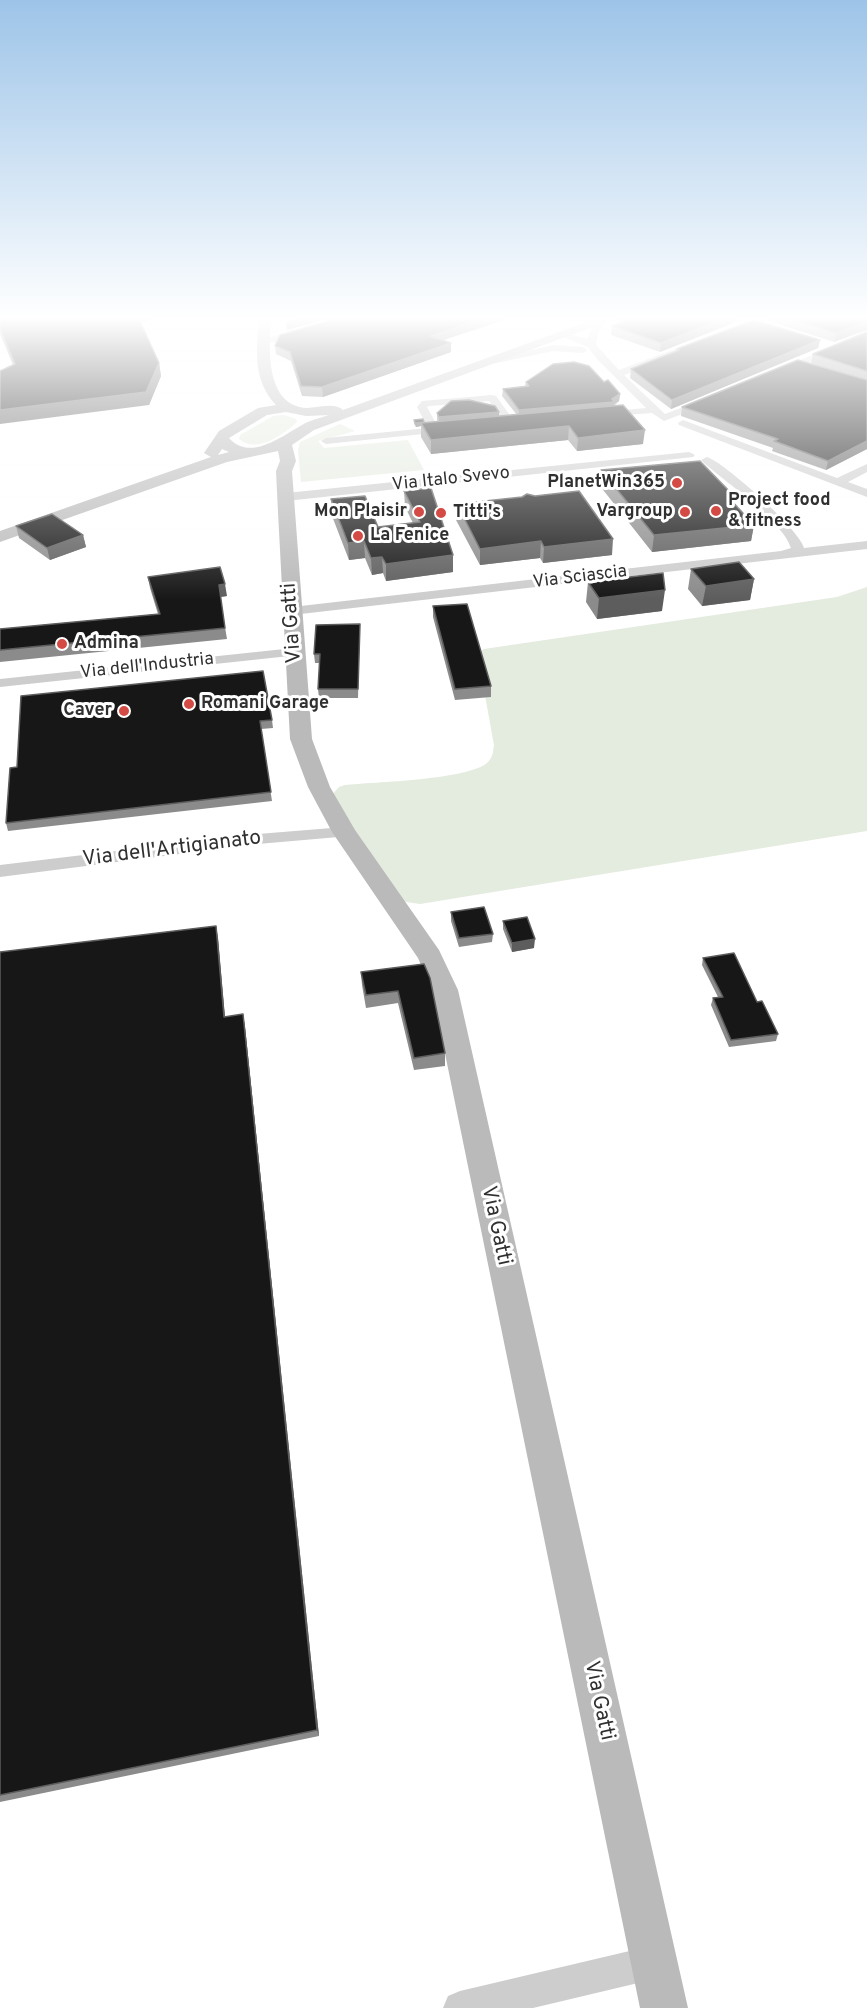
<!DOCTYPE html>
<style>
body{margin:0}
canvas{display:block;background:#fff}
</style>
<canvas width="867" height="2008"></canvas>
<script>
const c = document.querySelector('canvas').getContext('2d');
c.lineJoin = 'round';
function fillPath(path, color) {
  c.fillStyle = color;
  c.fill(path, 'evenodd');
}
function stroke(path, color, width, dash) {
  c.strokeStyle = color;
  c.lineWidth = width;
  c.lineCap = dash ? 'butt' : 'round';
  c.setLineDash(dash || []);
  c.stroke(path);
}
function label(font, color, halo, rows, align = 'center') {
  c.font = font + ' Overpass,sans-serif';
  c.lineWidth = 6;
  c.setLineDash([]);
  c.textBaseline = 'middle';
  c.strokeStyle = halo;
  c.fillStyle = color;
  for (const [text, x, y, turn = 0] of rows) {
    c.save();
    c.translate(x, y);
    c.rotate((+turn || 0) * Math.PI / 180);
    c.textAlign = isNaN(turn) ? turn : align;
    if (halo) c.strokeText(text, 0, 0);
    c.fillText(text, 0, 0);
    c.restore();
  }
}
const green = new Path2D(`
 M273 416 284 415 296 419 297 422C283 435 256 454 239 439L240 435Z
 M340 424 355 431 318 441 324 448 408 440 424 470 301 482 298 450 300 442Z
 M867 587V831L420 904 406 902 396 896 331 796 339 787 345 785C374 782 470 780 488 762 493 757 493 752 494 745L478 657 480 651 484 649 837 597Z`);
const street = new Path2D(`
 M336 319H350C338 327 270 349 258 341Z
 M600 319 605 322 598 333 596 345 619 370 696 341H702V345L624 375 665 414 707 398 711 399V403L664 421 652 413 598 417 597 415 602 412 646 408 597 359 588 347 558 335 563 332 587 339 595 322Z
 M739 319H753L780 329 775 332Z
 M867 331V337L782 374 773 372Z
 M553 345 583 347 588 350 583 353 553 351 492 364 487 361Z
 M492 395 496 396 514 421V425H506L489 401 429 406 427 407 438 427H452V431L326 444 321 441 326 438 428 428 417 407 422 401Z
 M683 420 837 478 867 464V472L848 482 867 489V497L679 425 678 423Z
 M689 452 695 455 693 457 286 501 280 497 286 493Z
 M707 457C724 462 801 531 804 548L867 541V549L292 615 285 611 292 607 781 551 791 548C783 521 725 482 703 462L701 460Z
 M294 648 299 649 301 652 299 655 0 687V679Z
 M344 827 350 828 352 832 350 836 258 844 0 877V865L258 834Z
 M655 1945 667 1950 672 1962 667 1974 655 1979 533 2008H443L448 1996 460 1991Z`);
const secondary = new Path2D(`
 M259 319H271C269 348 265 406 307 408 318 408 335 402 343 410L595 319H614L314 430 292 445 296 461 292 471 312 739 330 787 355 830 439 950 458 990 688 2008H640L432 990 418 958 332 832 308 787 290 739 278 512 276 471 280 461 278 451 227 462 0 542V531L211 457 204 453 219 431 258 408 276 405C253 381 256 350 259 319ZM286 412 306 416 329 415C320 418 310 420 302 425 282 436 250 462 229 438L267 415ZM222 449 229 452 218 455Z`);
const wall = new Path2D(`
 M0 319H160L139 321 159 363 161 376 149 405 13 365 0 334Z
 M335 319H507L444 340 451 352 323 397 302 396 291 361 276 354 275 346Z
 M617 319H739L738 321 660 352 611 335 612 326 624 322Z
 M762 319H867L834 342Z
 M867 332V449L826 470 772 451 773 448 681 416 682 407 862 379 811 363 813 354Z
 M820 340 818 348 671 409 630 378 631 369 676 352 677 349Z
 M526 382H604L620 394 619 401 614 406 643 444 577 451 568 440 431 454 421 437V426L416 427 414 424V420L424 423 438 422 437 420V413L499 416 517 415 502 396 503 389 525 386Z
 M601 470 735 497 734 503 754 525 751 541 652 552 600 486Z
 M404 491 453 555V572L386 581 383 573 372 575 365 558 349 560 332 516 331 499 378 527 413 523 405 507Z
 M457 504 612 555 543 563 540 558 480 565 456 520Z
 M16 526 83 535 86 547 50 560 19 538Z
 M691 569 754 579 750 600 702 606 688 589Z
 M148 577 227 596 220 597 227 639 0 662V629L158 614 150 588Z
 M588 582 662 611 597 619 586 602Z
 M433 606 491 686V697L455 700 433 617Z
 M360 624 358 698H319L318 689 320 663H315L314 654Z
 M21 696 272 720 273 728 261 729 272 801 8 831 6 823 17 767Z
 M451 912 493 934 492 942 459 947 451 921Z
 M503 921 534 948 512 952 503 929Z
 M216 926 218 938 225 1017 243 1014 245 1027 319 1736 0 1802V952Z
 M703 958 757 1002 778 1034 776 1041 729 1047 711 1005 713 998 718 997 702 965Z
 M424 964 445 1053V1066L414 1070 398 1003 366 1008 362 985 361 972Z`);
const shadedWall = new Path2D(`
 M136 319H160L136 322Z
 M295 319H327L287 330 286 322Z
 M481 319H507L431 344V336Z
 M723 319H739L738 321 660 352 661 343Z
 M867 322V330L834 342 836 333Z
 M820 340 818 348 671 409 672 400Z
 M451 343V352L323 397 322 387Z
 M159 363 161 376 149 405 0 424V410Z
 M620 394 619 401 614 404 613 409 519 417V410L612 399Z
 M499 412V419L439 425V417Z
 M424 422 421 423V426L416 427 415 423Z
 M569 426 568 440 431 454V440Z
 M645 430 643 444 577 451 578 438Z
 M867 441V449L826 470 828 461Z
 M754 525 751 541 652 552 654 535Z
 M83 535 86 547 50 560 47 548Z
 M613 539 612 555 543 563 544 547Z
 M364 541 365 558 349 560 348 543Z
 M541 541 540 558 480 565V549Z
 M453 555V572L386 581V564Z
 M382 557 383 573 372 575 371 558Z
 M754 579 750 600 702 606 706 586Z
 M225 584 227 596 220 597 219 585Z
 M665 590 662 611 597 619 599 598Z
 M216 926 218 938 226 1029 224 1017Z
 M535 939 534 948 512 952V943Z
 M243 1014 245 1027 319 1736 317 1730Z`);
const building = new Path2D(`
 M0 319H139L159 363 146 392 0 410V371L15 364 0 329Z
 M335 319H481L431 336 451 343 322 387 301 386 290 352 275 346 280 335Z
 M631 319H723L661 343 612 326Z
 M791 319H867V322L836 333Z
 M754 320 820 340 672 400 631 369 679 350 677 349Z
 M867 332V371L813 354Z
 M798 360 867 380V441L828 461 774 441 778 439 682 407Z
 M574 362 589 366 604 382 608 380 620 394 612 399 614 402 519 410 503 389 529 386 526 382 553 364Z
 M469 400 495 406 499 412 439 417 437 413 451 401Z
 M623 405 645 430 578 438 569 426 431 440 421 423Z
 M423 419 424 422 415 423 414 420Z
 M700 461 735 497 729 498 754 525 654 535 601 470Z
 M431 488 453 555 386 564 382 557 371 558 364 541 348 543 331 499 365 496 378 527 420 522 404 491Z
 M579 491 613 539 544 547 541 541 480 549 457 504 522 497 527 494 535 496Z
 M52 514 83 535 47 548 16 526Z
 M739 562 754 579 706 586 691 569Z
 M220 567 225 584 219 585 225 628 0 650V629L160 614 148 577Z
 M663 573 665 590 599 598 588 582Z
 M467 604 491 686 455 689 433 606Z
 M360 624 358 689H318L320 654H314L316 625Z
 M263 671 272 720 260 721 271 792 6 823 10 768 17 767 21 696Z
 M484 907 493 934 459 938 451 912Z
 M527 917 535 939 512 943 503 921Z
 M216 926 224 1017 243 1014 317 1730 0 1795V952Z
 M734 953 757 1002 762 1001 778 1034 731 1040 713 998 723 997 703 958Z
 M424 964 430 978 445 1053 414 1058 398 991 366 995 361 972Z`);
const markers = [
 [677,483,6,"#d44a44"],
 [716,511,6,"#d44a44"],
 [419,512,6,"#d44a44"],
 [685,512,6,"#d44a44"],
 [441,513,6,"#d44a44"],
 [358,536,6,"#d44a44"],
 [62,644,6,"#d44a44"],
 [189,704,6,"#d44a44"],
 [124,711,6,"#d44a44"]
];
const farStreetnames = [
 ["Via Italo Svevo",451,480,-6],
 ["Via Sciascia",580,578,-7],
 ["Via dell'Industria",147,667,-6]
];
const farPoinames = [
 ["PlanetWin365",665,483,"right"],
 ["Project food",728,501],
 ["& fitness",728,522],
 ["Mon Plaisir",407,512,"right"],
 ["Vargroup",673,512,"right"],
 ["Titti's",453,513],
 ["La Fenice",370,536],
 ["Admina",74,644],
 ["Romani Garage",201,704],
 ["Caver",112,711,"right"]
];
const streetNames = [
 ["Via Gatti",293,623,-94],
 ["Via dell'Artigianato",172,850,-7],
 ["Via Gatti",495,1226,78],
 ["Via Gatti",598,1701,78]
];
fillPath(green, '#e4ebdf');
fillPath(street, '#cdcdcd');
fillPath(secondary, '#bababa');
fillPath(wall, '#8b8b8b');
fillPath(shadedWall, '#5d5d5d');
fillPath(building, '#171717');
stroke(building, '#5d5d5d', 1.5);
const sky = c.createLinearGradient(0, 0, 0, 600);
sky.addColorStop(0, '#9dc4e8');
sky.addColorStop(0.53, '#fff');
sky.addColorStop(1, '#ffffff00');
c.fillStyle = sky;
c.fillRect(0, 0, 867, 600);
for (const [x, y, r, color] of markers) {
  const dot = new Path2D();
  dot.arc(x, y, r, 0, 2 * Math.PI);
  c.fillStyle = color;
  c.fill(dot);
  stroke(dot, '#fff', 2);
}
label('18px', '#303030', '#fff', farStreetnames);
label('bold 18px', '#303030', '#fff', farPoinames, 'left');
label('21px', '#303030', '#fff', streetNames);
</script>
